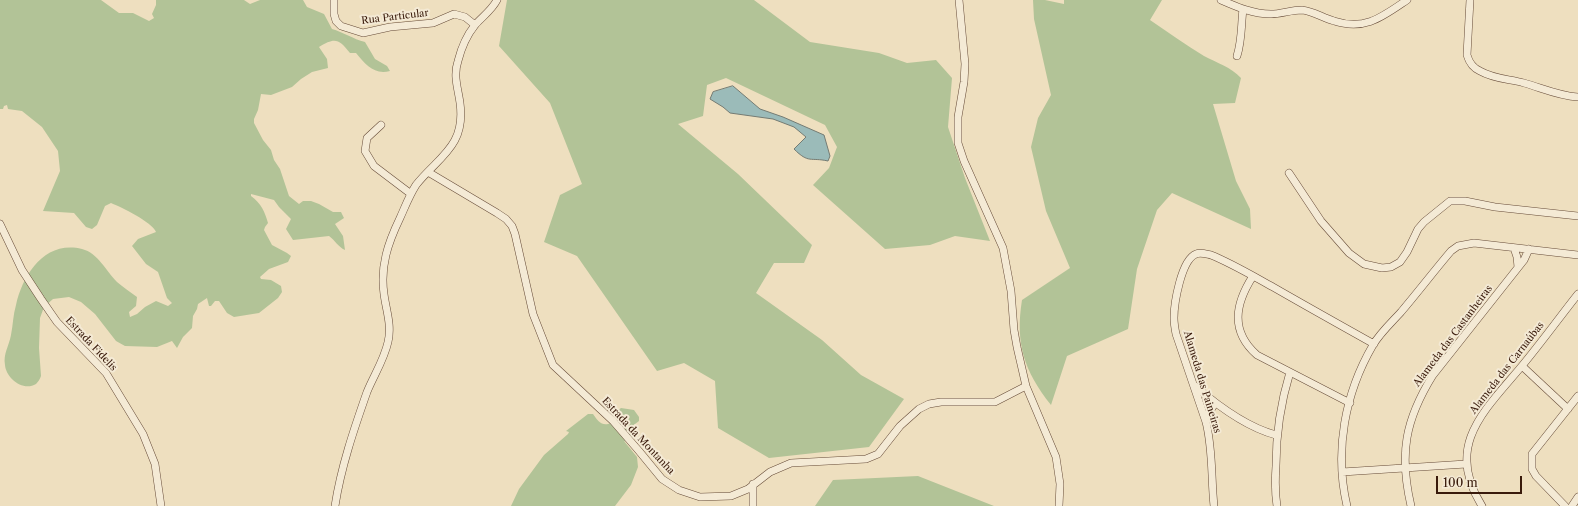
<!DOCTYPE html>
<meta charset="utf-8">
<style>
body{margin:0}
#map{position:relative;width:1578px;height:506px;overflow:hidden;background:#eedfbf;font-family:"Libre Caslon Text",serif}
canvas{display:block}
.scale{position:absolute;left:1436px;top:476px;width:86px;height:18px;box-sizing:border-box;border:2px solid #391a0b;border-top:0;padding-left:5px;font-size:12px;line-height:14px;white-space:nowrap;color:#391a0b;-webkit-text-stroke:3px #f4ead5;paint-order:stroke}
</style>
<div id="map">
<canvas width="1578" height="506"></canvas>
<div class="scale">100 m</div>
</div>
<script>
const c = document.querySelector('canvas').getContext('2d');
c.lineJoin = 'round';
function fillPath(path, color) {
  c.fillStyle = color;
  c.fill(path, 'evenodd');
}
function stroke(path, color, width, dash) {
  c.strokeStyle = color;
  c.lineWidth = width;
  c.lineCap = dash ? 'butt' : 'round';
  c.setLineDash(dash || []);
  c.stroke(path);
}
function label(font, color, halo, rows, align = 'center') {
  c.font = font + ' "Libre Caslon Text",serif';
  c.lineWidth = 4;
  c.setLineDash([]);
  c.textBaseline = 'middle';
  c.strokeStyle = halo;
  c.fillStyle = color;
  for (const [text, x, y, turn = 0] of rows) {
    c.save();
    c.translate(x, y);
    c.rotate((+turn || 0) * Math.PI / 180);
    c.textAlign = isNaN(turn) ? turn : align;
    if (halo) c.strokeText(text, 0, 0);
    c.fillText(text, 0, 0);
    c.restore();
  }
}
const green = new Path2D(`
 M0 0H101L119 13H133L149 21 154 18 152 14 156 5V0H244L250 4 260 0H303L307 7 324 14 332 29C343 32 353 39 365 42L375 59 387 66 390 71C374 75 366 65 356 53H350C339 39 335 37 319 47L327 59 328 68 312 72 301 79 292 87 271 95 261 94 258 110 254 119V123L263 140 271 150 274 160 280 169 289 196 299 204 303 201H311L319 204 333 212H341L344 218 335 224 343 236 345 250C338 247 335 240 329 236L293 240 286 229 291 219 279 207 274 200 251 194V196C261 203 265 212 268 223L265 227 264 230 272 245 287 253 291 256 288 262 269 269 260 277 261 279 271 280 281 286 282 292 278 298 259 313 234 317 227 313 219 301H215L211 306H209L207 298 198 304 197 309 193 316 192 328 183 337 177 348 172 341 157 347 125 346 116 341 95 314 81 302 69 297 53 299 44 307 40 318 39 348 41 376C40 379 38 382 36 384 23 392 6 378 5 365 3 354 9 346 11 335 13 325 13 315 16 305 23 274 45 240 82 249 98 253 106 271 117 282 123 287 130 292 137 297L136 306 129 312 130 317 137 314 145 307 156 301 168 306 172 303 167 298 158 272 146 264 132 246 138 239 156 232C152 222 121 207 111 203L105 206 97 225 92 229 86 227 74 213 43 211 60 171 58 151 42 127 22 111 8 109 7 105 4 106 3 109H0Z
 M507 0H754L810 42 879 53 907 63 936 60 952 78 948 127 965 178 990 241 955 236 930 245 885 249 813 185 829 168 837 147 825 125 726 78 707 85 703 116 678 124 738 174 812 245 804 263H774L756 293 822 340 861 375 904 399 869 447 769 458 718 428 715 381 684 363 657 371 577 256 544 242 560 195 582 184 550 103 499 46Z
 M1033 0H1045L1064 4V0H1162L1150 20C1168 32 1186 45 1204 56 1217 63 1231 67 1241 78L1235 103 1213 104 1236 181 1250 209 1251 229 1172 193 1157 210 1137 269 1128 329 1067 356 1051 405C1024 371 1015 343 1022 300L1070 268 1046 211 1031 147 1038 118 1051 95 1034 19Z
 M621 408 634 410 639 417V421L631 427 630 432 632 437 628 442 624 441 637 457 638 467 631 485 615 506H511L519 489 544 455 568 434 569 432 566 431 588 414H593C598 421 602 427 611 423L617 411Z
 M918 476 994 506H815L833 480Z`);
const water = new Path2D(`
 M733 86 760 109 783 117 824 135 830 156 828 161C810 157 809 164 794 149L806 137 794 127 773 119 730 113 723 107 710 99 713 92Z`);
const minor = new Path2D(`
 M334 0V14L336 21 341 26 363 33 390 27 433 23 454 14 465 17 475 25
 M959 0 965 64 964 82 958 117V143L964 161 1003 248 1011 291 1014 330 1017 347 1026 386 1056 457 1060 484 1059 506
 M1221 0C1237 7 1253 14 1271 14 1281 14 1291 10 1302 10 1313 11 1323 18 1334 21 1365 31 1382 17 1407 0
 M1470 0 1467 55C1469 62 1473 68 1480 71 1494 79 1509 79 1524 83 1542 88 1559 96 1578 97
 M1237 56C1242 40 1241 26 1243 9
 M381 125 367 138 365 151 374 166 411 194
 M428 172 497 213 506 219 512 226 515 234 533 314 553 365 613 421 639 451 662 479 679 490 700 497 731 496 748 489 770 472 791 463 866 459 878 454 900 426 919 409 929 404 941 402H995L1026 386
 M1289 173 1321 221 1349 253 1364 264 1382 268 1391 267 1400 262 1407 252 1418 229 1424 222 1450 201H1465L1495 207 1578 216
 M0 224 22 270 41 299 57 322 106 373 143 434 155 464 161 506
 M1514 248 1517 257 1518 267
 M1253 276C1235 304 1230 331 1257 355L1350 403
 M1522 366 1568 409
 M1195 386C1218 406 1246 427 1276 435
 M1206 422 1209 413 1215 403
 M1342 472 1466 464
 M335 506C341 467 354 429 367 392 374 375 384 360 388 342 392 325 386 310 384 294 380 266 388 243 400 218 405 207 409 196 416 185 438 157 466 147 460 103 458 88 453 76 458 61 461 49 467 35 475 25 482 17 492 10 497 0
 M753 506V484
 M1214 506C1211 478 1213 450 1206 422L1176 334C1175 329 1174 323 1174 318 1174 304 1181 260 1196 254 1200 252 1206 254 1211 255 1231 263 1253 276 1273 287 1306 306 1340 325 1374 344
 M1277 506C1275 493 1275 480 1276 466 1276 432 1280 405 1290 372
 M1347 506C1334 451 1345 393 1373 345 1380 333 1392 322 1401 312 1418 292 1434 271 1451 251L1458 246 1474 243 1578 255
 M1411 506C1399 454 1405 420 1433 375L1524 260 1529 249
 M1482 506C1444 446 1484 411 1521 367 1541 343 1559 318 1578 294
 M1565 506 1536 476 1532 469V454L1578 396
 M1572 506 1578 497`);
const streetNames = [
 ["Rua Particular",395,17,-7],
 ["Alameda das Castanheiras",1453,336,-53],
 ["Estrada Fidelis",91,344,47],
 ["Alameda das Carnaúbas",1507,368,-52],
 ["Alameda das Paineiras",1202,382,73],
 ["Estrada da Montanha",638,436,47]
];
fillPath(green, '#b2c397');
fillPath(water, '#9bbbb9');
stroke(water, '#747b73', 1);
stroke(minor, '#664b38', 8);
stroke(minor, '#f4ead5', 7);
label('10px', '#391a0b', '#f4ead5', streetNames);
</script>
